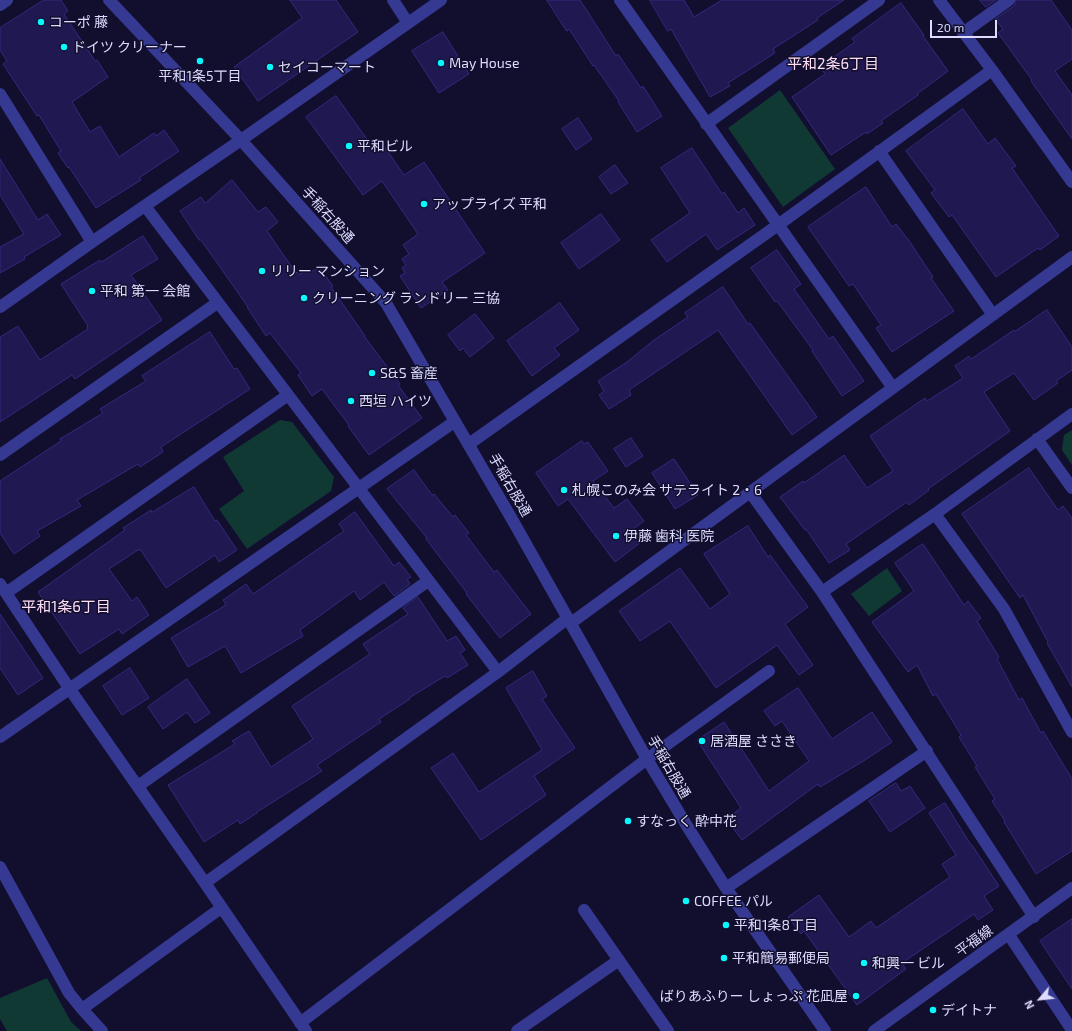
<!DOCTYPE html>
<meta charset="utf-8">
<style>
body{margin:0}
#map{position:relative;width:1072px;height:1031px;overflow:hidden;background:#120f2e;font-family:"Exo 2",sans-serif}
canvas{display:block}
.north{position:absolute;left:1020px;top:979px;width:40px;height:40px;-webkit-text-stroke:3px #120f2e;paint-order:stroke;rotate:242deg;font-size:11px;font-weight:700;line-height:16px;text-align:center;color:#dddcff}
.north::after{content:'';display:block;margin:auto;width:14px;height:18px;background:#dddcff;clip-path:polygon(50% 0,100% 100%,50% 72%,0 100%)}
.scale{position:absolute;left:930px;top:20px;width:67px;height:18px;box-sizing:border-box;border:2px solid #dddcff;border-top:0;padding-left:5px;font-size:12px;line-height:14px;white-space:nowrap;color:#dddcff;-webkit-text-stroke:3px #120f2e;paint-order:stroke}
</style>
<div id="map">
<canvas width="1072" height="1031"></canvas>
<div class="north">N</div>
<div class="scale">20 m</div>
</div>
<script>
const c = document.querySelector('canvas').getContext('2d');
c.lineJoin = 'round';
function fillPath(path, color) {
  c.fillStyle = color;
  c.fill(path, 'evenodd');
}
function stroke(path, color, width, dash) {
  c.strokeStyle = color;
  c.lineWidth = width;
  c.lineCap = dash ? 'butt' : 'round';
  c.setLineDash(dash || []);
  c.stroke(path);
}
function label(font, color, halo, rows, align = 'center') {
  c.font = font + ' "Exo 2","Noto Sans JP",sans-serif';
  c.lineWidth = 3;
  c.setLineDash([]);
  c.textBaseline = 'middle';
  c.strokeStyle = halo;
  c.fillStyle = color;
  for (const [text, x, y, turn = 0] of rows) {
    c.save();
    c.translate(x, y);
    c.rotate((+turn || 0) * Math.PI / 180);
    c.textAlign = isNaN(turn) ? turn : align;
    if (halo) c.strokeText(text, 0, 0);
    c.fillText(text, 0, 0);
    c.restore();
  }
}
const green = new Path2D(`
 M780 90 835 169 783 207 728 128Z
 M280 420 292 422 334 477 331 491 247 549 219 509 244 491 223 457Z
 M1072 430V465L1062 450 1064 435Z
 M887 568 902 591 869 616 851 594Z
 M47 978 71 1022 81 1031H7L0 1019V998Z`);
const building = new Path2D(`
 M44 0H61L68 11 64 14 95 61 97 60 108 77 72 102 90 132 100 126 119 157 154 133 156 136 164 130 179 151 139 178 141 180 96 208 69 167 68 168 58 153 61 151 39 115 37 116 3 64 7 61 0 50V28Z
 M290 0H336L358 32 258 101 234 67 302 18Z
 M547 0H580L616 56 618 54 641 88 643 86 662 116 637 132 618 102 619 101 594 65 593 66 569 29 567 31Z
 M650 0H684L694 17 722 0H844L817 18 818 20 773 49 775 53 728 83 730 86 710 97 671 29 668 31Z
 M980 0H996L986 7Z
 M1016 0H1051L1072 30V59L1055 71 1072 95V139L1031 81 1032 80 998 33 1003 29 995 19 1014 6Z
 M901 3 924 35 923 36 948 71 917 94 918 95 881 121 883 123 867 134 866 132 831 155 792 97 825 74 820 67 855 42 852 39Z
 M443 32 469 74 439 93 412 51Z
 M336 96 374 149 382 143 404 175 424 162 485 253 442 282 448 290 421 308 400 276 405 273 402 268 406 265 402 259 409 254 403 245 418 234 382 181 363 195 306 117Z
 M963 109 988 144 995 138 1016 166 1012 168 1059 236 1040 250 1038 248 996 277 952 215 949 217 931 193 935 190 906 151Z
 M578 118 592 139 576 150 562 129Z
 M692 148 722 194 724 192 738 213 744 208 755 225 717 250 706 234 667 262 651 240 690 213 661 168Z
 M0 159 38 220 47 214 61 235 24 257 25 259 0 273V247L24 234 0 195Z
 M615 165 628 183 611 194 599 177Z
 M232 180 258 212 266 207 278 222 267 231 296 273 297 272 299 275 309 269 311 272 319 267 333 286 331 287 365 336H364L400 384 398 385 422 418 369 455 348 426 349 425 322 389 312 396 298 375 301 373 270 333 266 336 247 307H248L201 240H199L180 211 201 197 205 203Z
 M866 187 892 227 896 224 910 242 933 277 931 278 954 311 892 352 876 328 881 325 853 284 849 286 808 227Z
 M601 214 620 240 579 269 561 243Z
 M143 236 158 259 131 275 162 320 75 379 72 375 0 422V337L18 326 40 360 88 329 87 327 88 326 61 284 100 260 101 262Z
 M777 250 801 284 794 289 829 339 833 336 864 381 842 396 812 351 813 350 777 301 775 302 751 268Z
 M723 287 748 324 750 323 817 417 792 435 718 330 629 390 631 395 609 409 599 395 604 391 598 381 627 362 654 340 688 317 685 313Z
 M560 303 579 330 554 348 560 355 532 376 507 341Z
 M1047 310 1072 347V370L1056 381 1058 383 1034 400 1014 373 984 392 1010 431 928 489 929 490 909 505 907 502 846 544 850 550 829 563 806 529 805 530 780 497 803 481 804 483 844 455 867 488 893 471 870 436 925 398 927 401 963 378 955 366 969 356 971 359 1014 330 1015 331Z
 M475 314 494 338 470 357 463 348 460 351 448 335Z
 M210 332 234 369 237 368 250 389 161 447 163 452 140 467 138 464 77 500 81 506 37 531 40 536 14 554 0 533V481L61 441 60 439 103 413 100 409 146 381 142 376Z
 M631 438 643 456 626 467 614 449Z
 M582 441 584 444 588 442 608 471 593 481 614 508 627 499 644 521 632 530 641 542 615 562 568 499 558 506 536 473Z
 M674 459 698 495 675 509 652 473Z
 M1029 468 1058 510 1063 506 1072 518V687L1047 643 1048 642 1023 595 1020 598 962 514Z
 M414 470 432 495 434 494 453 517 455 515 469 533 466 535 494 572 497 570 531 614 500 638 466 594 467 593 426 539 427 538 387 489Z
 M194 487 215 521 217 520 237 550 219 562 215 555 166 588 140 549 138 551V550L109 569 132 601 137 597 149 615 122 634 119 629 80 654 38 592 125 530 123 528 151 510 152 512Z
 M355 512 394 566 399 562 411 577 407 579 410 584 394 596 384 582 360 600 354 591 300 630 303 636 241 673 225 646 188 667 171 638 226 605 223 600 246 584 253 594 344 531 339 524Z
 M748 526 768 557 770 555 808 607 785 624 813 665 799 675 777 645 716 688 670 621 640 641 619 611 680 568 710 609 730 594 704 554Z
 M923 544 964 605 968 601 981 618 977 621 999 657 997 659 1019 700 1022 698 1041 733 1043 731 1072 779V851L1036 874 1004 822 1005 821 992 801 995 799 975 767 977 766 959 737 961 735 936 694 933 696 917 665 908 672 872 622 914 591 895 563Z
 M418 597 447 641 456 636 465 650 460 653 468 665 447 678 445 676 409 698 410 699 379 719 381 722 317 765 322 771 257 812V813L240 824 238 820 204 842 168 785 235 744 232 741 249 731 271 767 313 739 292 706 370 654 363 644 408 614 403 608Z
 M0 614 43 678 18 695 0 668Z
 M130 668 149 698 122 715 103 686Z
 M533 671 547 696 542 699 575 748 534 776 546 795 481 840 431 768 453 753 479 792 542 750 506 688Z
 M187 679 210 713 195 723 187 712 163 729 148 707Z
 M798 688 832 739 872 712 892 742 865 760 820 787 818 784 742 840 726 819 741 808 697 740 724 722 769 791 809 761 782 721 775 726 764 711Z
 M896 783 901 791 910 786 925 808 890 832 869 801Z
 M945 803 971 845H972L999 886 984 896 993 910 978 920 974 914 902 963 906 969 857 1005 804 931 801 934 788 917 819 895 849 937 871 921 876 928 950 877 942 864 956 855 929 813Z
 M1072 919V989L1040 941Z`);
const minor = new Path2D(`
 M109 0 241 140 386 303 513 521 647 759 687 826 726 888 825 1031
 M393 0 408 23
 M620 0 893 388
 M939 0 992 70 1072 182
 M0 5 7 0
 M963 33 1009 0
 M0 94 92 242
 M706 124 879 0
 M879 151 993 315
 M145 206 498 672
 M0 307 92 242 241 140 441 0
 M1037 439 1072 488
 M469 444 778 225 992 70
 M0 455 217 303
 M750 492 822 592 1034 917
 M935 514 1004 609 1072 732
 M0 584 69 688 205 883 306 1031
 M822 592 935 514 1072 414
 M6 593 288 395
 M571 623 1072 257
 M0 737 454 422
 M138 786 428 581
 M0 867 69 993 82 1009 102 1031
 M205 883 498 672 568 618
 M726 888 927 751
 M584 910 668 1031
 M1009 935 1072 1030
 M82 1009 221 908
 M300 1023 647 759 769 671
 M517 1031 619 960
 M874 1031 1072 888`);
const markers = [
 [41,22,4,"#08f8ff"],
 [64,47,4,"#08f8ff"],
 [200,61,4,"#08f8ff"],
 [441,63,4,"#08f8ff"],
 [270,67,4,"#08f8ff"],
 [349,146,4,"#08f8ff"],
 [424,204,4,"#08f8ff"],
 [262,271,4,"#08f8ff"],
 [92,291,4,"#08f8ff"],
 [304,298,4,"#08f8ff"],
 [372,373,4,"#08f8ff"],
 [351,401,4,"#08f8ff"],
 [564,490,4,"#08f8ff"],
 [616,536,4,"#08f8ff"],
 [702,741,4,"#08f8ff"],
 [628,821,4,"#08f8ff"],
 [686,901,4,"#08f8ff"],
 [726,925,4,"#08f8ff"],
 [724,958,4,"#08f8ff"],
 [864,963,4,"#08f8ff"],
 [856,996,4,"#08f8ff"],
 [933,1010,4,"#08f8ff"]
];
const poiNames = [
 ["コーポ 藤",49,22],
 ["ドイツ クリーナー",72,47],
 ["May House",449,63],
 ["セイコーマート",278,67],
 ["平和1条5丁目",200,76,"center"],
 ["平和ビル",357,146],
 ["アップライズ 平和",432,204],
 ["リリー マンション",270,271],
 ["平和 第一 会館",100,291],
 ["クリーニング ランドリー 三協",312,298],
 ["S&S 畜産",380,373],
 ["西垣 ハイツ",359,401],
 ["札幌このみ会 サテライト 2・6",572,490],
 ["伊藤 歯科 医院",624,536],
 ["居酒屋 ささき",710,741],
 ["すなっく 酔中花",636,821],
 ["COFFEE パル",694,901],
 ["平和1条8丁目",734,925],
 ["平和簡易郵便局",732,958],
 ["和興一 ビル",872,963],
 ["ばりあふりー しょっぷ 花凪屋",848,996,"right"],
 ["デイトナ",941,1010]
];
const streetNames = [
 ["手稲右股通",328,215,48],
 ["手稲右股通",510,485,60],
 ["手稲右股通",669,767,60],
 ["平福線",974,941,-36]
];
const neighbourhoodNames = [
 ["平和2条6丁目",833,64],
 ["平和1条6丁目",66,607]
];
fillPath(green, '#113934');
fillPath(building, '#201951');
stroke(building, '#33297f', 1);
stroke(minor, '#353992', 12);
for (const [x, y, r, color] of markers) {
  const dot = new Path2D();
  dot.arc(x, y, r, 0, 2 * Math.PI);
  c.fillStyle = color;
  c.fill(dot);
  stroke(dot, '#120f2e', 1.5);
}
label('14px', '#dddcff', '#120f2e', poiNames, 'left');
label('14px', '#dddcff', '#120f2e', streetNames);
label('15px', '#ffdef5', '#120f2e', neighbourhoodNames);
</script>
